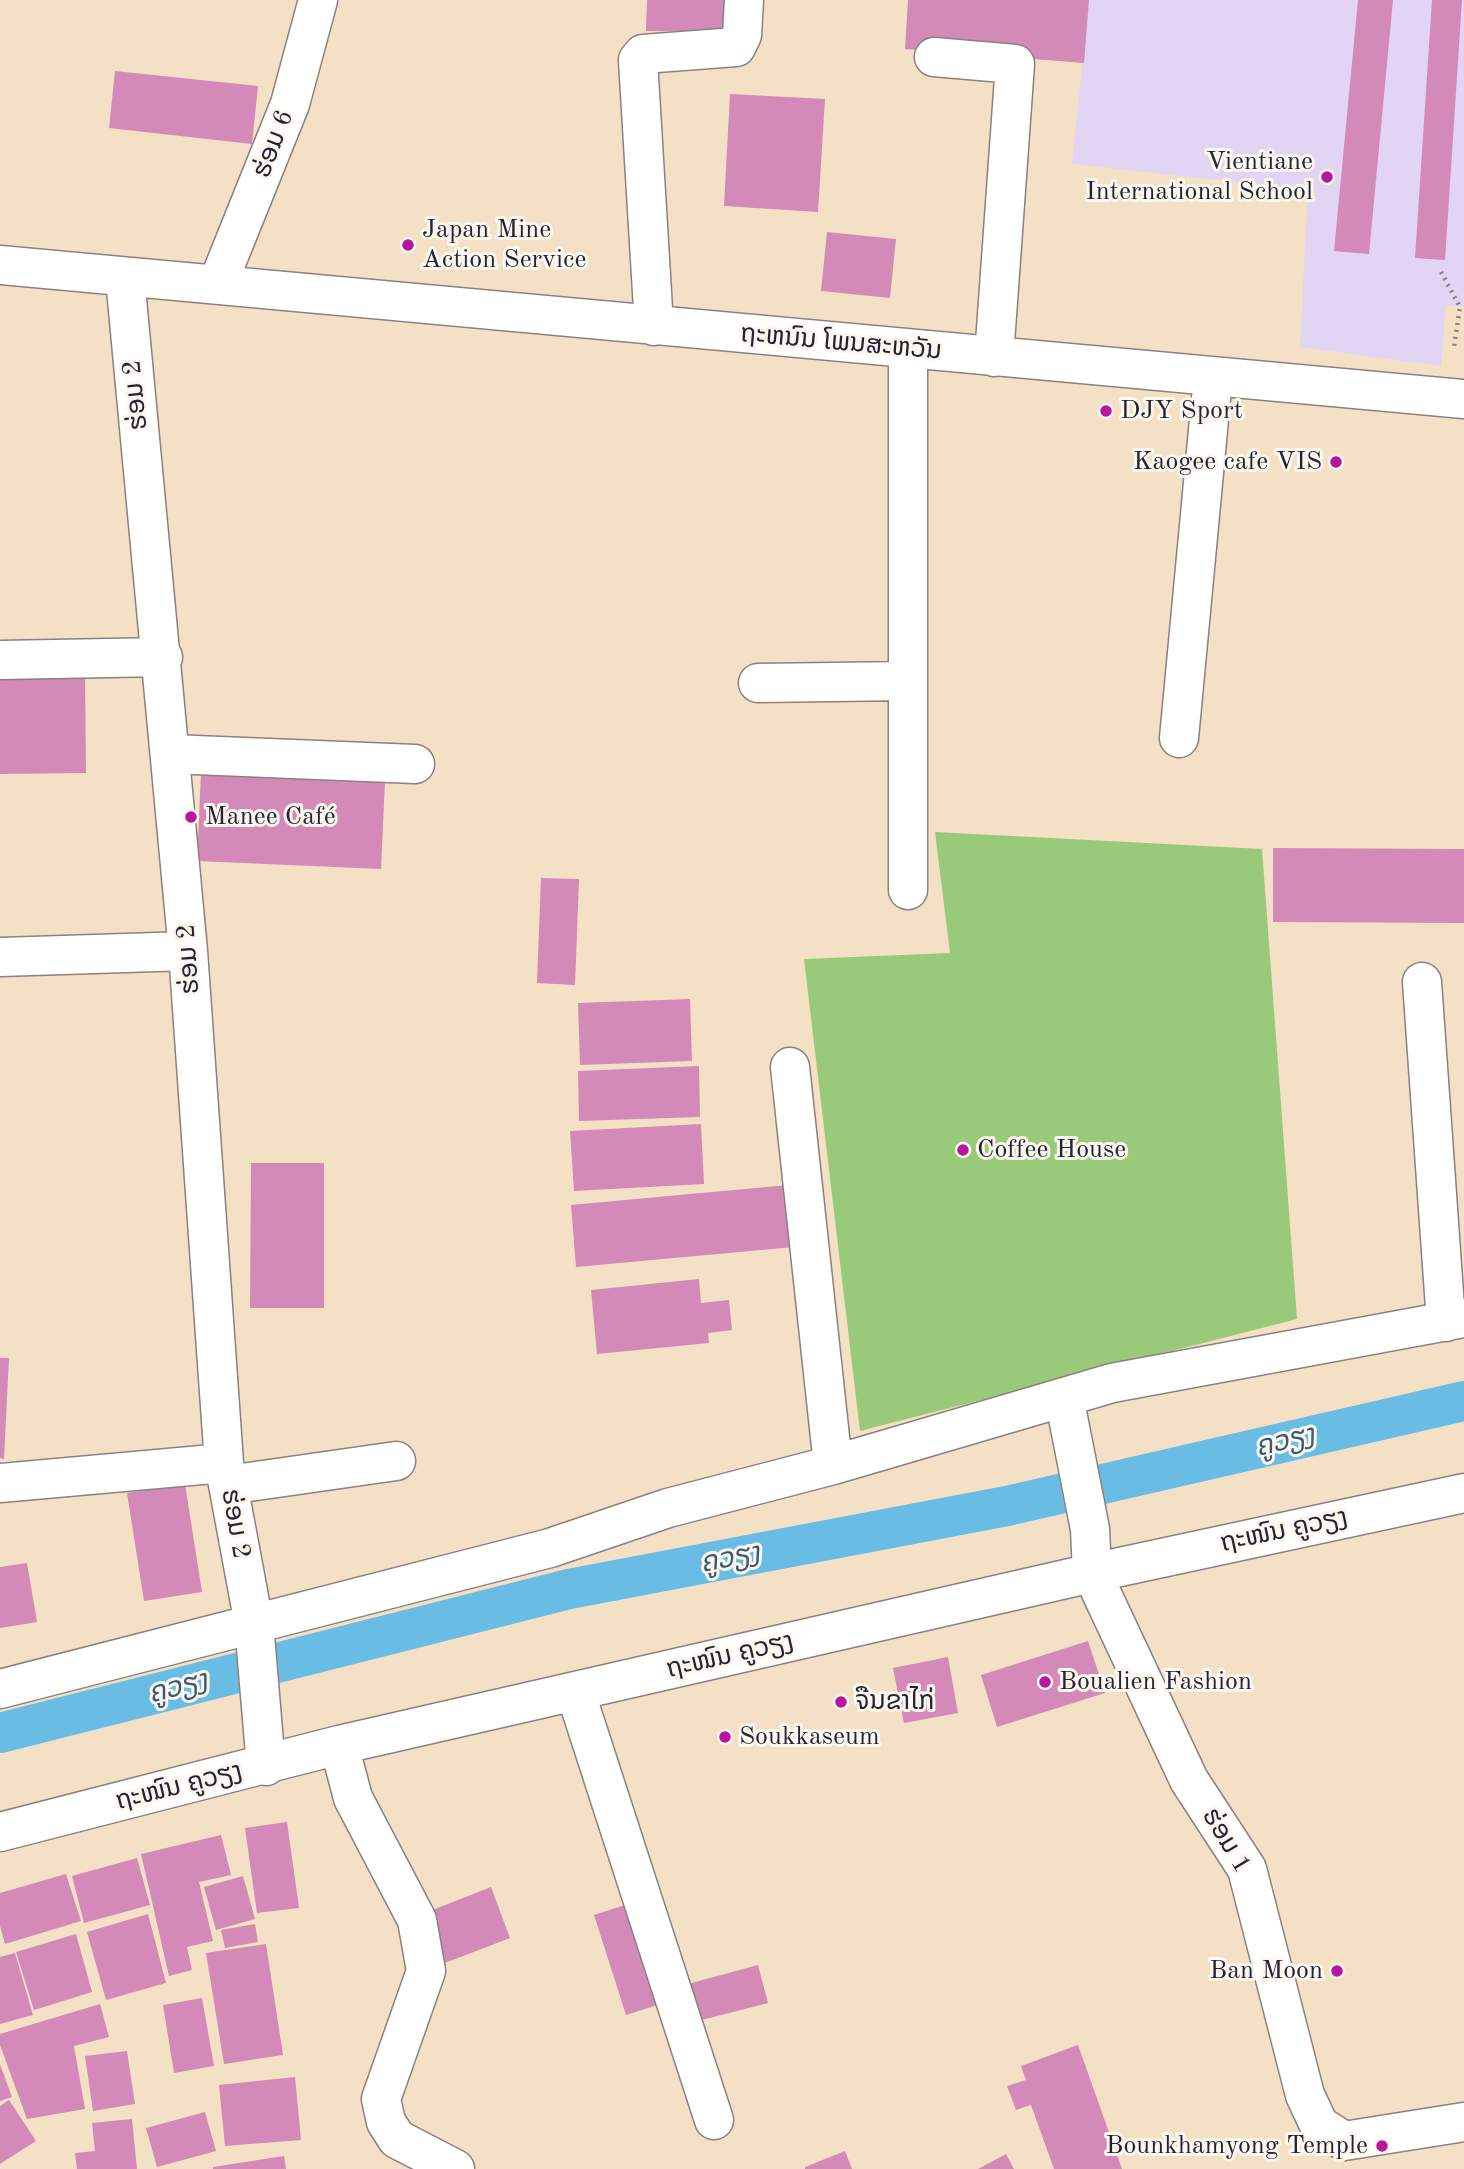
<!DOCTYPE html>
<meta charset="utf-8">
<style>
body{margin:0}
canvas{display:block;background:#f4e0c4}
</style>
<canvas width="1464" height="2169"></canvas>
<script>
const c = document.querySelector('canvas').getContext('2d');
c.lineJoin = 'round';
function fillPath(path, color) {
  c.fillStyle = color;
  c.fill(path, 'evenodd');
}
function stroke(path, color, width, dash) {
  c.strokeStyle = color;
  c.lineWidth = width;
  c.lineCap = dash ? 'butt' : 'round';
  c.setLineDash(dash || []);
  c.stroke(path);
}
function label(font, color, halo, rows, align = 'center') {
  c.font = font + ' "Old Standard TT","Noto Sans Lao",serif';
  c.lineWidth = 6;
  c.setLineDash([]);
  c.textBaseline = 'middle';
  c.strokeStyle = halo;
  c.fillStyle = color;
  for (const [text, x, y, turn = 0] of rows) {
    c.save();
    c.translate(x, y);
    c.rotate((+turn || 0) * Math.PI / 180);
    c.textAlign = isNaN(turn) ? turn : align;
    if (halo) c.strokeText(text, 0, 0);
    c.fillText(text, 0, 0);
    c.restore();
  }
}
const built = new Path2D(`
 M1089 0H1464V307L1446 305 1441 366 1300 347 1308 190 1072 164Z`);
const green = new Path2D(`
 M935 832 1262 849 1297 1319 860 1431 804 959 950 953Z`);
const canal = new Path2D(`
 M0 1733 569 1589 1007 1506 1464 1401`);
const building = new Path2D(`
 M647 0H734V32L646 31Z
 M908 0H1089L1084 63 905 49Z
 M1358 0H1393L1369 254 1334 251Z
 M1432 0H1462L1445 260 1415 258Z
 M115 71 258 86 252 144 109 128Z
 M730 94 825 99 818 212 724 206Z
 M827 232 896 239 890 298 821 291Z
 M85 676 86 773 0 774V677Z
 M201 773 385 781 381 869 197 861Z
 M1273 848 1464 849V923L1273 922Z
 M541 878 579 879 575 985 537 983Z
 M690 999 692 1061 580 1065 578 1003Z
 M699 1066 700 1117 579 1121 578 1071Z
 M701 1124 704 1184 574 1191 570 1131Z
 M251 1163H324V1308H250Z
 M788 1185 794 1247 576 1267 571 1205Z
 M699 1279 701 1303 729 1300 732 1330 708 1333 709 1343 597 1354 591 1290Z
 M0 1358H9L4 1459 0 1458Z
 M185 1484 202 1592 144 1601 127 1493Z
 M27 1563 37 1622 0 1628V1567Z
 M1088 1641 1105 1693 997 1727 981 1675Z
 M948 1657 958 1713 904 1723 893 1668Z
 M287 1822 299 1908 257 1913 245 1828Z
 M221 1835 231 1875 199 1882 213 1941 187 1947 192 1970 169 1976 141 1854Z
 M137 1858 150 1905 84 1923 72 1876Z
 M66 1874 81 1921 5 1944 0 1926V1893Z
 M243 1876 255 1919 216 1930 204 1887Z
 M491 1887 510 1938 445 1963 425 1913Z
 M631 1903 664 2003 626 2015 594 1915Z
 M148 1914 166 1983 106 2000 87 1932Z
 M255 1924 258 1942 225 1948 221 1930Z
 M76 1934 92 1992 34 2010 16 1952Z
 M266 1944 283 2055 224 2064 206 1953Z
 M15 1953 33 2015 0 2024V1957Z
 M758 1965 768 2003 698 2021 688 1984Z
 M202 1998 214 2066 174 2073 163 2005Z
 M100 2004 109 2037 74 2046 85 2109 27 2119 0 2045V2034Z
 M1078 2045 1122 2169H1054L1031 2105 1016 2110 1007 2086 1026 2080 1021 2066Z
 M127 2051 135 2104 93 2111 85 2056Z
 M0 2064 12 2097 0 2101Z
 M295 2077 301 2140 225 2146 219 2085Z
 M9 2100 36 2141 0 2164V2106Z
 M205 2112 216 2151 157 2167 146 2128Z
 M132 2119 137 2169H77L75 2153 95 2151 92 2123Z
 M845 2151 852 2169H805V2167Z
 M1006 2154 1014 2169H978Z
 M284 2156 286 2169H213V2167Z`);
const path = new Path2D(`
 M1441 272 1460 307 1454 347`);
const minor = new Path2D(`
 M934 57 1015 64 994 357
 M0 265 1464 399
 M125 278 188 951 224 1463 254 1624 266 1766
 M218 283 290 104 318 0
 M654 326 638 60 643 54 736 47 742 35 744 0
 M0 660 163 657
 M758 683 907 681
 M1179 738 1213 377
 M171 754 415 764
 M908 890V349
 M0 957 188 951
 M1422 982 1446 1322
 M790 1067 833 1465
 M1064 1397 1090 1529 1092 1573 1189 1780 1247 1869 1305 2095 1319 2125 1344 2141 1464 2122
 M0 1483 224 1463
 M228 1485 396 1461
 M0 1689 550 1548 668 1508 833 1465 1112 1383 1464 1318
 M575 1691 714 2120
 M339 1745 353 1798 417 1920 426 1971 381 2099 386 2122 397 2139 455 2169
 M0 1832 339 1745 1092 1573 1464 1493`);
const markers = [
 [1327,177,7,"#b5179e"],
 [408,245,7,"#b5179e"],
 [1106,411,7,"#b5179e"],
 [1336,462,7,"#b5179e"],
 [191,817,7,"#b5179e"],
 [963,1150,7,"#b5179e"],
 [1045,1682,7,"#b5179e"],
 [841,1702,7,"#b5179e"],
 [725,1737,7,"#b5179e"],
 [1337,1971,7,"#b5179e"],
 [1382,2146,7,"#b5179e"]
];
const streetNames = [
 ["ຮ່ອມ 6",274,144,-69],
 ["ຖະຫນົນ ໂພນສະຫວັນ",841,343,5],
 ["ຮ່ອມ 2",136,395,-96],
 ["ຮ່ອມ 2",189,959,-94],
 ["ຮ່ອມ 2",235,1524,80],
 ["ຖະໜົນ ຄູວຽງ",1284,1531,-12],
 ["ຖະໜົນ ຄູວຽງ",730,1656,-13],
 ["ຖະໜົນ ຄູວຽງ",179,1787,-14],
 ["ຮ່ອມ 1",1226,1841,59]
];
const poiNames = [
 ["Vientiane",1313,162,"right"],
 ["International School",1313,192,"right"],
 ["Japan Mine",422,230],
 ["Action Service",422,260],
 ["DJY Sport",1120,411],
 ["Kaogee cafe VIS",1322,462,"right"],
 ["Manee Café",205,817],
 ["Coffee House",977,1150],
 ["Boualien Fashion",1059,1682],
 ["ຈືນຂາໄກ່",855,1702],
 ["Soukkaseum",739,1737],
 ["Ban Moon",1323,1971,"right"],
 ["Bounkhamyong Temple",1368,2146,"right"]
];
const waterNames = [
 ["ຄູວຽງ",1285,1442,-13],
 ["ຄູວຽງ",730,1559,-11],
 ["ຄູວຽງ",178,1688,-14]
];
fillPath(built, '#e2d4f3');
fillPath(green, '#99ca79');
stroke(canal, '#69bce4', 40);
fillPath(building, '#d38ab8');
stroke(minor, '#8b8180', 41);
stroke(path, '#8b8180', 4.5, [2, 5]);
stroke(minor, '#fff', 38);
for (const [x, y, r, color] of markers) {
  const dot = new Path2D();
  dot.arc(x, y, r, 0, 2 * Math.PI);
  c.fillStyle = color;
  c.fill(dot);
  stroke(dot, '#fbf7ec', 2.5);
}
label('26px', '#22223b', '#fbf7ec', streetNames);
label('26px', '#22223b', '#fbf7ec', poiNames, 'left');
label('italic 28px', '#3b5876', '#fbf7ec', waterNames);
</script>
